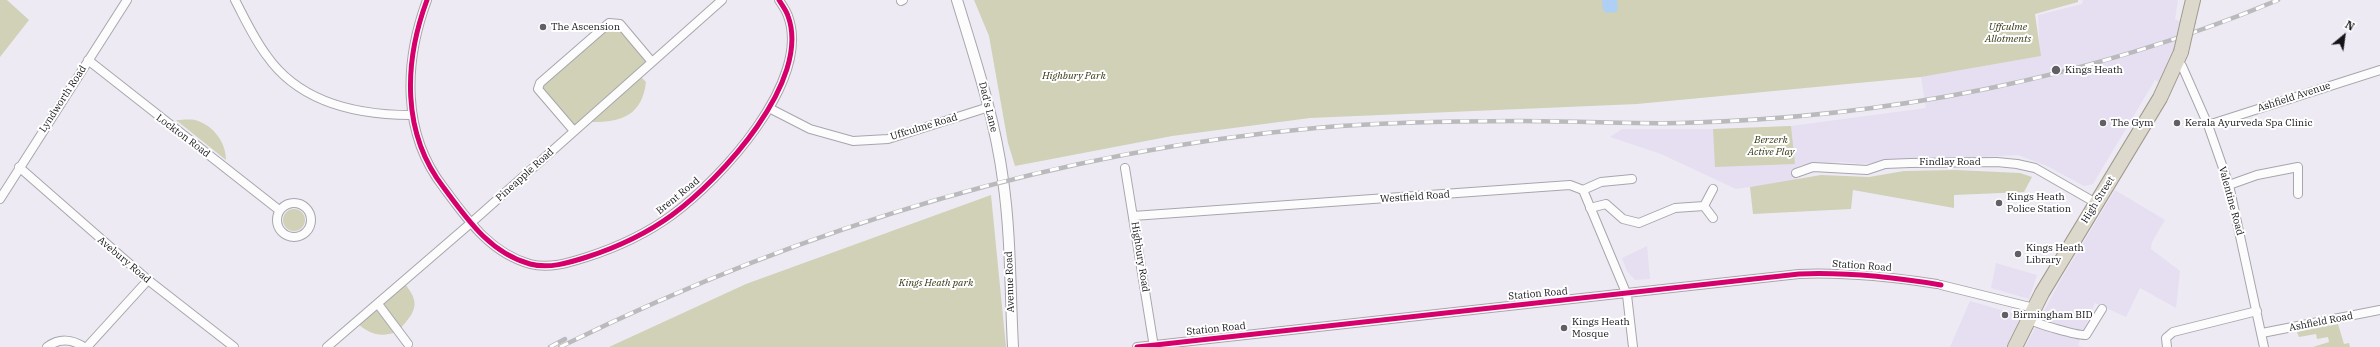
<!DOCTYPE html>
<style>
body{margin:0}
#map{position:relative;width:2380px;height:347px;overflow:hidden;background:#edeaf4;font-family:"IBM Plex Serif",serif}
canvas{display:block}
.north{position:absolute;left:2324px;top:16px;width:40px;height:40px;-webkit-text-stroke:3px #fff;paint-order:stroke;rotate:29deg;font-size:11px;font-weight:700;line-height:16px;text-align:center;color:#151318}
.north::after{content:'';display:block;margin:auto;width:14px;height:18px;background:#151318;clip-path:polygon(50% 0,100% 100%,50% 72%,0 100%)}
</style>
<div id="map">
<canvas width="2380" height="347"></canvas>
<div class="north">N</div>
</div>
<script>
const c = document.querySelector('canvas').getContext('2d');
c.lineJoin = 'round';
function fillPath(path, color) {
  c.fillStyle = color;
  c.fill(path, 'evenodd');
}
function stroke(path, color, width, dash) {
  c.strokeStyle = color;
  c.lineWidth = width;
  c.lineCap = dash ? 'butt' : 'round';
  c.setLineDash(dash || []);
  c.stroke(path);
}
function label(font, color, halo, rows, align = 'center') {
  c.font = font + ' "IBM Plex Serif",serif';
  c.lineWidth = 4;
  c.setLineDash([]);
  c.textBaseline = 'middle';
  c.strokeStyle = halo;
  c.fillStyle = color;
  for (const [text, x, y, turn = 0] of rows) {
    c.save();
    c.translate(x, y);
    c.rotate((+turn || 0) * Math.PI / 180);
    c.textAlign = isNaN(turn) ? turn : align;
    if (halo) c.strokeText(text, 0, 0);
    c.fillText(text, 0, 0);
    c.restore();
  }
}
const built = new Path2D(`
 M2083 0H2178L2175 19 2187 25 2166 87 2155 80 2093 184 2084 186 2047 166 2018 155 1860 164 1842 162 1801 165 1796 168 1797 180 1736 189 1661 154 1610 137 1622 129H1719L1791 126 1926 108 1921 77 2040 56 2038 15 2082 4Z
 M2115 190 2165 220 2152 242 2151 249 2180 271 2176 308 2140 288 2126 317 2095 303 2078 345 2082 347H2025L2060 281Z
 M1647 246 1650 279 1635 280 1627 271 1622 258Z
 M1996 263 2037 275 2029 299 1991 288Z
 M1970 301 2022 316 2006 347H1950Z`);
const green = new Path2D(`
 M0 0H7L29 20 0 57Z
 M974 0H2078V2L2035 14 2041 56 1921 77 1637 104 1310 118 1172 136 1015 166 1008 143 989 36Z
 M610 25 620 27 649 61 574 129 539 88Z
 M640 76 646 82C642 118 618 123 586 122Z
 M176 120C182 120 190 119 195 120 213 125 226 142 226 160Z
 M1791 126 1795 164 1715 167 1713 129Z
 M1956 170 2020 173 2032 177 2024 192 1954 195V208L1853 190 1851 209 1753 214 1750 187 1821 175 1869 177 1904 171Z
 M991 195 1006 347H609L746 284Z
 M283 220a11 11 0 1 1 22 0a11 11 0 1 1-22 0Z
 M404 283C421 303 416 311 400 329L380 304Z
 M376 307 396 332C381 338 369 334 357 323Z
 M2338 324 2344 344 2349 343 2350 347H2313L2329 342 2328 337 2317 339 2316 334 2299 337 2297 332Z`);
const water = new Path2D(`
 M1602 0H1617L1618 8 1616 12 1607 13 1603 10Z`);
const minor = new Path2D(`
 M235 0C245 19 254 39 267 56 300 103 358 115 411 115
 M427 0C404 62 401 133 444 188 467 219 490 253 530 264 549 269 568 263 587 257 618 247 646 234 672 215 720 180 812 81 788 16 786 10 782 5 779 0
 M901 1 903 0
 M88 60 279 210
 M2178 61 2182 66 2208 125 2229 185 2264 347
 M769 108 810 129 853 141 888 139 989 107
 M2208 125 2380 70
 M574 131 538 89 540 83 609 23 620 24 652 62
 M19 167 148 280 234 347
 M1125 168 1154 347
 M1796 173 1813 167 1867 170 1885 164 1910 163 1997 162 2017 164 2035 168 2096 203
 M2229 185 2257 175 2298 167V194
 M1713 189 1704 206 1713 218
 M1583 190 1601 182 1632 179
 M0 199 127 0
 M277 220a17 17 0 1 1 34 0a17 17 0 1 1-34 0Z
 M1590 208 1606 204 1623 219 1639 223 1675 208 1704 206
 M1133 216 1570 185 1583 190 1627 295 1633 347
 M1941 285 2034 308
 M378 304 408 344
 M2029 319C2036 324 2079 336 2086 335L2102 309
 M2262 333 2380 310
 M47 347C59 338 72 339 84 347
 M87 347 148 280
 M327 347 472 222 722 0
 M1137 347 1799 274C1846 272 1891 277 1937 284
 M2167 347 2166 338 2173 332 2257 311`);
const tertiary = new Path2D(`
 M957 0C975 59 995 118 1003 180 1011 235 1010 291 1013 347`);
const trunk = new Path2D(`
 M2188 21 2193 0
 M2015 347 2042 293 2160 98 2181 52`);
const rail = new Path2D(`
 M550 347 565 339
 M560 347C800 229 1049 152 1316 128 1384 122 1452 121 1520 121 1573 121 1627 124 1680 123 1883 118 2090 79 2278 0`);
const trunkBridge = new Path2D(`
 M2181 52 2188 21`);
const cycleway = new Path2D(`
 M427 0C404 62 401 133 444 188 467 219 490 253 530 264 549 269 568 263 587 257 618 247 646 234 672 215 720 180 812 81 788 16 786 10 782 5 779 0
 M1137 347 1799 274C1847 272 1893 277 1941 285`);
const markers = [
 [543,27,4,"#615e65"],
 [2056,70,5,"#615e65"],
 [2103,123,4,"#615e65"],
 [2177,123,4,"#615e65"],
 [1999,203,4,"#615e65"],
 [2018,254,4,"#615e65"],
 [2005,315,4,"#615e65"],
 [1564,328,4,"#615e65"]
];
const poiNames = [
 ["The Ascension",551,27],
 ["Kings Heath",2065,70],
 ["The Gym",2111,123],
 ["Kerala Ayurveda Spa Clinic",2185,123],
 ["Kings Heath",2007,197],
 ["Police Station",2007,209],
 ["Kings Heath",2026,248],
 ["Library",2026,260],
 ["Birmingham BID",2013,315],
 ["Kings Heath",1572,322],
 ["Mosque",1572,334]
];
const parkNames = [
 ["Uffculme",2008,27],
 ["Allotments",2008,39],
 ["Highbury Park",1074,76],
 ["Berzerk",1771,140],
 ["Active Play",1771,152],
 ["Kings Heath park",936,283]
];
const streetNames = [
 ["Ashfield Avenue",2294,97,-18],
 ["Lyndworth Road",63,99,-57],
 ["Dad's Lane",988,107,76],
 ["Uffculme Road",924,127,-17],
 ["Lockton Road",183,136,37],
 ["Findlay Road",1950,162],
 ["Pineapple Road",525,175,-42],
 ["Brent Road",678,196,-39],
 ["Westfield Road",1415,197,-4],
 ["High Street",2098,200,-58],
 ["Valentine Road",2231,201,75],
 ["Highbury Road",1140,257,81],
 ["Avebury Road",124,260,40],
 ["Station Road",1862,266,4],
 ["Avenue Road",1010,282,-92],
 ["Station Road",1538,294,-5],
 ["Ashfield Road",2321,322,-11],
 ["Station Road",1216,329,-6]
];
fillPath(built, '#e5dff1');
fillPath(green, '#d0d1b7');
fillPath(water, '#afd0f4');
stroke(minor, '#a8a6ac', 10);
stroke(tertiary, '#a8a6ac', 12);
stroke(trunk, '#a19a8e', 16);
stroke(minor, '#fcfcfd', 8);
stroke(tertiary, '#fcfcfd', 10);
stroke(trunk, '#dcd9cc', 14);
stroke(rail, '#bababc', 4.5);
stroke(rail, '#fff', 3, [9]);
stroke(trunkBridge, '#a19a8e', 16, []);
stroke(trunkBridge, '#dcd9cc', 14);
stroke(cycleway, '#d6006c', 5);
for (const [x, y, r, color] of markers) {
  const dot = new Path2D();
  dot.arc(x, y, r, 0, 2 * Math.PI);
  c.fillStyle = color;
  c.fill(dot);
  stroke(dot, '#fff', 1.5);
}
label('10px', '#151318', '#fff', poiNames, 'left');
label('italic 10px', '#353612', '#fff', parkNames);
label('10px', '#151318', '#fff', streetNames);
</script>
